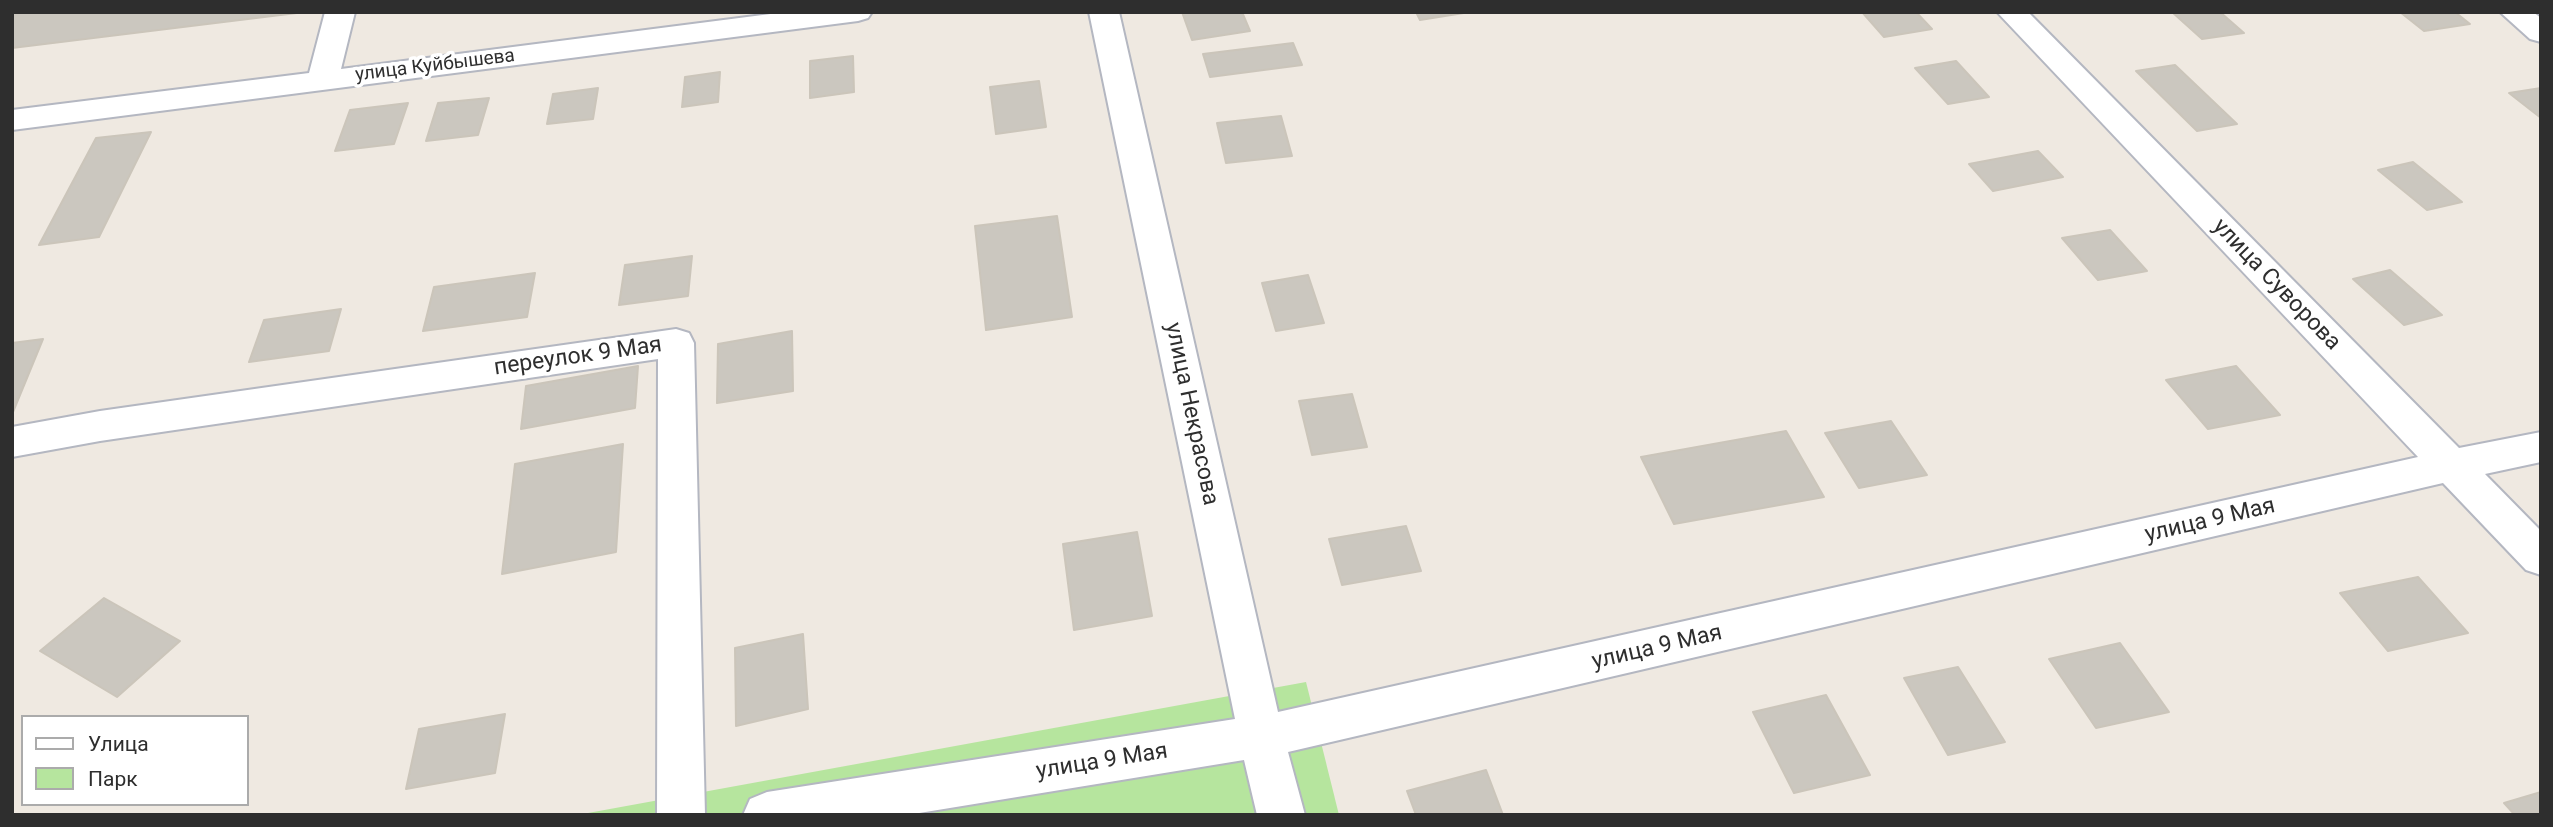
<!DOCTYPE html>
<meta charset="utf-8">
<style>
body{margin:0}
#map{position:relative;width:2553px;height:827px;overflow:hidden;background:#efe9e1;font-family:Roboto,sans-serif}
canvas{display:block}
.frame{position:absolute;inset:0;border:14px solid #2e2e2e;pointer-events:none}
.legend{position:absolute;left:21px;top:715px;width:228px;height:91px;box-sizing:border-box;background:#fff;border:2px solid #ababab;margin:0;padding:9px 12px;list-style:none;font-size:21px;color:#2e2e2e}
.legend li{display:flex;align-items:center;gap:14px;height:35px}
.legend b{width:35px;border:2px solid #ababab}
</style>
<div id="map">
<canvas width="2553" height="827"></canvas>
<div class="frame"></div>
<ul class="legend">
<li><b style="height:9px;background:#fff"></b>Улица</li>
<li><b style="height:19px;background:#b6e59e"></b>Парк</li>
</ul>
</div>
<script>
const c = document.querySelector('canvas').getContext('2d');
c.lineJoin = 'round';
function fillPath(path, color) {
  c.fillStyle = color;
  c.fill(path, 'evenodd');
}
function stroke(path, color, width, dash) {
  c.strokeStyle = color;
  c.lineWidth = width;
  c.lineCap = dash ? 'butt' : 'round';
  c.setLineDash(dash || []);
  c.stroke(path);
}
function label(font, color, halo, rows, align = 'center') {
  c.font = font + ' Roboto,sans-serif';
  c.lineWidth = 7;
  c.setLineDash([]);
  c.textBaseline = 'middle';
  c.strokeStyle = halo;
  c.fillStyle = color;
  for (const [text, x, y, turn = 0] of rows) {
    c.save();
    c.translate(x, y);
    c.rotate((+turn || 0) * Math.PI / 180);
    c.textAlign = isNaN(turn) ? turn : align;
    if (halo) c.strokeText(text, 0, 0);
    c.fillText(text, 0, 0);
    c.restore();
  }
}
const green = new Path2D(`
 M1306 682 1339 815H577Z`);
const building = new Path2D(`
 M12 12H305L12 48Z
 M1182 12H1242L1250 31 1192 40Z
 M1416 12H1470L1420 20Z
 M1862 12H1916L1932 29 1884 37Z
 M2172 12H2220L2244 33 2202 39Z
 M2400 12H2455L2470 24 2424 31Z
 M1293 43 1302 65 1210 77 1203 54Z
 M853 56 854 92 810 98V61Z
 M1956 61 1989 97 1948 104 1915 68Z
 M2175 65 2237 124 2197 131 2136 71Z
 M720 72 718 102 682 107 685 77Z
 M1039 81 1046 127 996 134 990 87Z
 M598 88 593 119 547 124 553 94Z
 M2541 88V118L2509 93Z
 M489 98 478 135 426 141 438 103Z
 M408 103 394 144 335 151 350 110Z
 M1281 116 1292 156 1226 163 1217 123Z
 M151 132 99 237 39 245 96 138Z
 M2038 151 2063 177 1993 191 1969 164Z
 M2413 162 2462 202 2427 210 2378 170Z
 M1057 216 1072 317 986 330 975 226Z
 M2110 230 2147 271 2098 280 2062 238Z
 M692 256 688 296 619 305 625 265Z
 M2390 270 2442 315 2404 325 2353 279Z
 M535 273 527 317 423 331 434 287Z
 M1308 275 1324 323 1276 331 1262 283Z
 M341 309 329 351 249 362 264 320Z
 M792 331 793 391 717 403 718 344Z
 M43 339 13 412H12V343Z
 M638 366 635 408 521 429 526 386Z
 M2236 366 2280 415 2208 429 2166 380Z
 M1352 394 1367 447 1312 455 1299 401Z
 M1891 421 1927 475 1859 488 1825 433Z
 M1786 431 1824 497 1674 524 1641 457Z
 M623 444 616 552 502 574 515 464Z
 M1406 526 1421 571 1342 585 1329 539Z
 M1137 532 1152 616 1074 630 1063 544Z
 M2418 577 2468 633 2388 651 2340 593Z
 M104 598 180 641 117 697 40 651Z
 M803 634 808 709 736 726 735 648Z
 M2120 643 2169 712 2096 728 2049 659Z
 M1958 667 2005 742 1948 755 1904 678Z
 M1826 695 1870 775 1794 793 1753 712Z
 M505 714 495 773 406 789 419 729Z
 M1486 770 1503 815H1416L1407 791Z
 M2541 792V815H2515L2504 803Z`);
const minor = new Path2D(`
 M325 12H355L341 69 786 12H872L868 18 858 21 12 130V110L309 73Z
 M1089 12H1119L1278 712 2418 457 1997 12H2028L2459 448 2541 432V462L2485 474 2541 531V575L2526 570 2443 483 1288 752 1305 815H1257L1244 760 907 815H743L750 799 767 792 1235 719Z
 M2500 12H2533L2541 18V42L2530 39Z
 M676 329 689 333 694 343 705 815H657L658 359 100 441 12 457V427L100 411Z`);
const farStreetnames = [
 ["улица Куйбышева",435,66,-7]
];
const streetNames = [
 ["улица Суворова",2276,285,46],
 ["переулок 9 Мая",578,357,-8],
 ["улица Некрасова",1191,414,78],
 ["улица 9 Мая",2210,521,-13],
 ["улица 9 Мая",1657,648,-13],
 ["улица 9 Мая",1102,762,-9]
];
fillPath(green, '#b6e59e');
fillPath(building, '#cbc7bf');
stroke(building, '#cbc5ba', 2);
stroke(minor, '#b4b7c1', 4);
fillPath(minor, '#fff');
label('19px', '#2e2e2e', '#fff', farStreetnames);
label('23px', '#2e2e2e', '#fff', streetNames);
</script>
